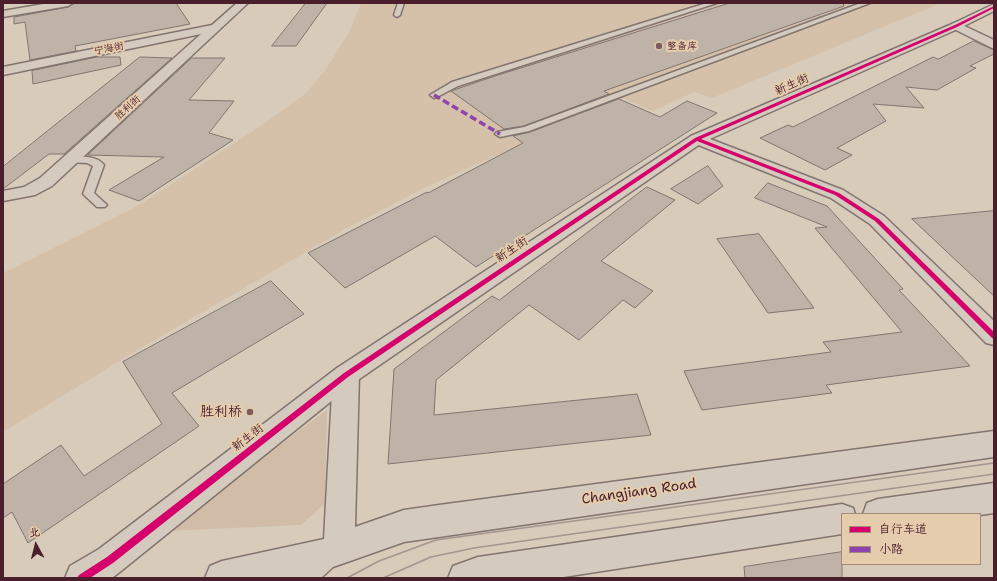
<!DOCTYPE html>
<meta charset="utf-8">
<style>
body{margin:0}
#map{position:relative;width:997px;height:581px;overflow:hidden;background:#d8cbba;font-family:"Shantell Sans","LXGW WenKai TC",sans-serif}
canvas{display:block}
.frame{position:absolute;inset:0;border:4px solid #4a1f2b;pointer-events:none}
.legend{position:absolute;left:841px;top:513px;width:140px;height:52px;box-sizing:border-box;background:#e5ccad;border:1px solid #a78779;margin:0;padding:5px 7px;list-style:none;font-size:12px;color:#4a1f2b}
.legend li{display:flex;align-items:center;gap:8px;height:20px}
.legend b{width:20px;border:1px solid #a78779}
.north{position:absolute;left:16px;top:525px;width:40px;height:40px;-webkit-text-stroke:3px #e5ccad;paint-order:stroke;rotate:353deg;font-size:11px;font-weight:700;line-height:16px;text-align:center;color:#4a1f2b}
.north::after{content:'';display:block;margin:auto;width:14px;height:18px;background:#4a1f2b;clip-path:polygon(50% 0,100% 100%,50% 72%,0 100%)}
</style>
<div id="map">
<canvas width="997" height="581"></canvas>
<div class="frame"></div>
<ul class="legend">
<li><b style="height:5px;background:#d6006c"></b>自行车道</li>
<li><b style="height:5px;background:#8e44ad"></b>小路</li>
</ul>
<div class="north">北</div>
</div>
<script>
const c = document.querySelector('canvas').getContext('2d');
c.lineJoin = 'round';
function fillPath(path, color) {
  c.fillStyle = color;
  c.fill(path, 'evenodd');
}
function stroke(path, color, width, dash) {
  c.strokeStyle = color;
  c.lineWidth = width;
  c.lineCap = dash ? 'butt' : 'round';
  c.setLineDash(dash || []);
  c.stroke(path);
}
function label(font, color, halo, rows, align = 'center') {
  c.font = font + ' "Shantell Sans","LXGW WenKai TC",sans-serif';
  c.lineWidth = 4;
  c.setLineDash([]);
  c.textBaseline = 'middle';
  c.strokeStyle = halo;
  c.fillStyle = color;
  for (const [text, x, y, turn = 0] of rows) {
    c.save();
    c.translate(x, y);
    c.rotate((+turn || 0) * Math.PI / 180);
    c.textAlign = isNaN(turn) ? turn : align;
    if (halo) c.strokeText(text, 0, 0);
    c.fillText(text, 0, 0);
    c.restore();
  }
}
const built = new Path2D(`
 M361 3H941L712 98 694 92 653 111 624 99 426 187 347 228 136 351 3 432V273L141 204 265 123 305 94 325 71 349 32Z`);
const green = new Path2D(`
 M327 410 325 503 301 525 163 531Z`);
const building = new Path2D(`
 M74 3H176L190 24 75 46 76 51 30 60 25 22 14 24V17L68 7Z
 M306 3H327L296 46H272Z
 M730 3H843L844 6 604 91 609 94 524 126 504 129 451 91 495 76Z
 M974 41 994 50V54L970 66 976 68 937 90 906 87 924 108 873 104 886 121 837 148 852 155 825 170 760 138 788 125 793 127 933 57 938 59Z
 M97 57H120L121 65 33 84 32 71Z
 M140 57 172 58 64 154H49L3 189V167Z
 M192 58H225L189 100 234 101 209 133 233 140 139 201 109 190 164 157 88 155Z
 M619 99 660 117 687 101 717 113 476 267 435 236 345 288 308 253 427 192 428 193 523 143 513 136 530 132Z
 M708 166 723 186 698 204 671 189Z
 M768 183 827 206 903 289 899 290 970 366 826 385 832 393 702 410 684 371 831 352 823 342 902 332 815 228 827 227 755 198Z
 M647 187 675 200 601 261 653 291 635 308 623 300 579 340 529 305 436 380 434 415 637 394 651 435 388 464 394 369 492 296 499 300Z
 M994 211V296L912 219Z
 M759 234 814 308 768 313 717 239Z
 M271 281 304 314 172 393 199 426 28 543 12 512 3 518V484L61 445 84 476 162 424 123 362Z
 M842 552V578H745L744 567Z`);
const service = new Path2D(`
 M398 3H404L400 15 397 17 394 15Z
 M707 3H717L458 86 437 97 434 98 430 95 452 82Z
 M861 3H870L529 131 500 137 495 134 497 132 524 127Z
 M70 157C82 157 96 155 104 165L94 193 107 205 105 207H97L83 194 93 166 87 163 66 162 65 160 66 158Z`);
const minor = new Path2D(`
 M697 134 843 190 884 216 994 321V345L986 343 870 224 831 198 691 142 689 139 691 136Z`);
const tertiary = new Path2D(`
 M49 3H73L68 6 3 17V11Z
 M237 3H248L52 186 35 195 3 201V191L24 187 40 178 201 34 3 75V67L212 25Z
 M994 4V11L960 28 703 142 355 382 121 571 112 578H65L70 566 99 549 337 368 691 136 952 24Z`);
const secondary = new Path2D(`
 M956 22 994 40V49L952 28 950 26 952 24Z
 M346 365 355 368 359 375 355 527 404 510 439 505 994 431V457L404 542 333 567 321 578H205L210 566 222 561 324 539 333 375 337 368Z
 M994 483V513L980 515 863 514 867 503 878 499Z
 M842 504 853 508 855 514H842V534L557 578H448L453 566 478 557Z`);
const tram = new Path2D(`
 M347 578 379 561 436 540 994 463
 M383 578 431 557 474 548 994 474`);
const quiet = new Path2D(`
 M434 95 500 134`);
const cycleway = new Path2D(`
 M994 6V8L957 27 701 139 839 193 879 219 994 332V339L992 338 875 221 835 195 697 141 348 377 113 563 90 578H77L79 575 107 557 344 373 695 138 955 25Z`);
const markers = [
 [659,46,4,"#7c5b5d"],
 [250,412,4,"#7c5b5d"]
];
const farPoinames = [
 ["整备库",667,46]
];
const farStreetnames = [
 ["宁海街",109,49,-11],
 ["胜利街",128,108,-42]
];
const streetNames = [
 ["新生街",792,85,-24],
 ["新生街",512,250,-34],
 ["新生街",248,438,-38]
];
const nearPoinames = [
 ["胜利桥",242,412]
];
const nearStreetnames = [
 ["Changjiang Road",639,492,-8]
];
fillPath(built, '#d5c0aa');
fillPath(green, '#d1bca7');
fillPath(building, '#bfb3a8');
stroke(building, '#82746f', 1);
stroke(service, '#82746f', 3);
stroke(minor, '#82746f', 3);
stroke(tertiary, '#82746f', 3);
stroke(secondary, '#82746f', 3);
fillPath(service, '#d4cabe');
fillPath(minor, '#d4cabe');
fillPath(tertiary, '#d4cabe');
fillPath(secondary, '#d4cabe');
stroke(tram, '#a29690', 1.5);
stroke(quiet, '#8e44ad', 3.5, [7, 3.5]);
fillPath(cycleway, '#d6006c');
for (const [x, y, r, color] of markers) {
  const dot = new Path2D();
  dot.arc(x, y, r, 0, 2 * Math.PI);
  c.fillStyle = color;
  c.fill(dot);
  stroke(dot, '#e5ccad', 1.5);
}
label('10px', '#4a1f2b', '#e5ccad', farPoinames, 'left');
label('10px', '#4a1f2b', '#e5ccad', farStreetnames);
label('12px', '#4a1f2b', '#e5ccad', streetNames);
label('14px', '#4a1f2b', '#e5ccad', nearPoinames, 'right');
label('14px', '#4a1f2b', '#e5ccad', nearStreetnames);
</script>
